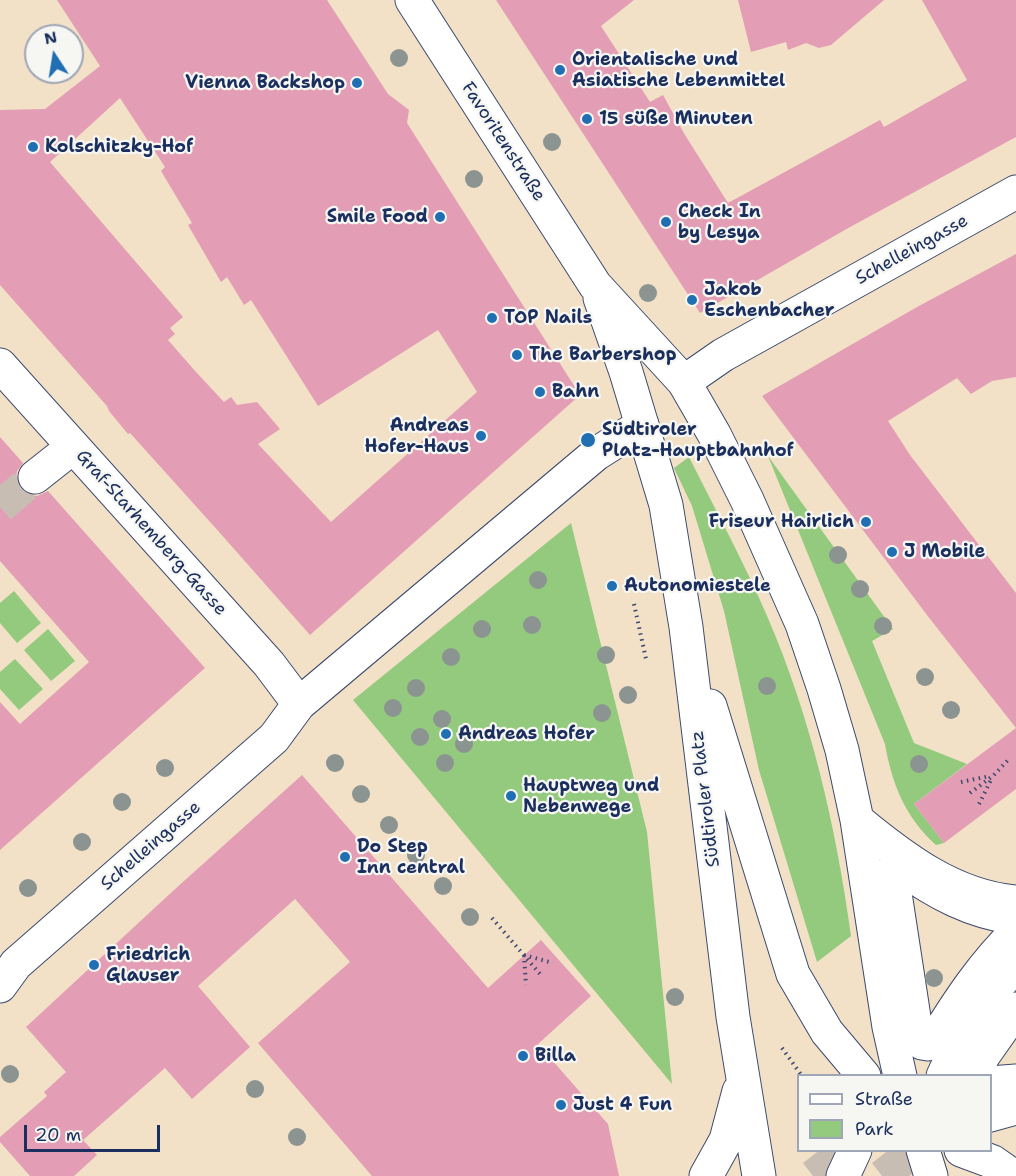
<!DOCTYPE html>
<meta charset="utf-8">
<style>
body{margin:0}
#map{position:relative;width:1016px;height:1176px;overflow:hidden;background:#f2e0c7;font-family:"Shantell Sans",sans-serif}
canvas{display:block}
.legend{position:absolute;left:797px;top:1074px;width:195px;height:78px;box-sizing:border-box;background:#f6f6f2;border:2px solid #9ea6b7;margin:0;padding:8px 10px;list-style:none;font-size:18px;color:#1b2f5e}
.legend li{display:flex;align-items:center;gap:12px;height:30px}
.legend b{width:30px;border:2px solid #9ea6b7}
.north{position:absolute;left:24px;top:24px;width:60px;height:60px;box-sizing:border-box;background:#f6f6f2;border:2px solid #9ea6b7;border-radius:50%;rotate:348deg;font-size:16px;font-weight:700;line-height:24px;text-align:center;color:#1b2f5e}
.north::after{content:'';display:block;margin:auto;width:21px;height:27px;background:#1f6fb2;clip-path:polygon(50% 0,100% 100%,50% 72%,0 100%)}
.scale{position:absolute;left:24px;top:1125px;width:136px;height:27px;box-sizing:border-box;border:3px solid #1b2f5e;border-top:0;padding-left:8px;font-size:18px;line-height:21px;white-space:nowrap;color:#1b2f5e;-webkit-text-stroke:4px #f6f6f2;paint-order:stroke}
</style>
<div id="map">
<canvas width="1016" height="1176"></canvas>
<ul class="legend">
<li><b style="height:8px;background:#fff"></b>Straße</li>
<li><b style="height:16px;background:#93ca7d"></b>Park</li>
</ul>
<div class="north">N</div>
<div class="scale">20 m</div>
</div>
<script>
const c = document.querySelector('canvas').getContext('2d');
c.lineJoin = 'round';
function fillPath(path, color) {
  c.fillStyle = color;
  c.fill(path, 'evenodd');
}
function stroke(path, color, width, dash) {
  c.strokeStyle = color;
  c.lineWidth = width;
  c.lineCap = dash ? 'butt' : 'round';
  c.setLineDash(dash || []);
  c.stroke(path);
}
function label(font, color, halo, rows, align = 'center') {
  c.font = font + ' "Shantell Sans",sans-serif';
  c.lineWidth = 4.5;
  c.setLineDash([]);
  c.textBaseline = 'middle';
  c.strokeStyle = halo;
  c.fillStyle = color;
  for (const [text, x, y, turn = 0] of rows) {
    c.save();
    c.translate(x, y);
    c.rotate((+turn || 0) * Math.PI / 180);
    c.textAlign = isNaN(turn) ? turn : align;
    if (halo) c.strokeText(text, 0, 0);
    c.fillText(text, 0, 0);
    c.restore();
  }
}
const green = new Path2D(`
 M768 456 893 629 872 641 914 743 967 764 914 804 944 843 936 845C905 817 892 784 885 744Z
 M689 457C715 509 744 562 767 616 811 717 836 827 851 936L817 962 759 770 724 611 692 506 674 468Z
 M571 523 647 832 672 1084 353 700Z
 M14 591 41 623 17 643 0 623V603Z
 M48 629 75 661 51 681 24 650Z
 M15 659 43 689 19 710 0 689V672Z`);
const building = new Path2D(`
 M57 0H327L388 94 409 110 407 123 580 395 310 635 220 533 130 433 128 434 109 411 107 406 0 285V110L45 109 100 66ZM120 98 165 167 161 171 192 223 188 225 221 282 227 277 244 305 251 300 318 406 438 330 477 392 331 522 258 444 280 429 257 402 237 405 231 397 224 402 196 372 168 340 175 334 170 328 183 317 50 162Z
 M496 0H634L601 26 650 102 663 95 685 135 728 203 880 120 884 127 967 80 922 0H1016V137L850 227 700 313Z
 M738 0H884L831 45 819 48 806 43 788 50 786 42 751 52Z
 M1016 254V377L992 381 971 394 957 378 888 421 910 455 1016 593V789L944 843 914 804 1016 728 930 619 762 396 917 307Z
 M0 437 23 463 17 471 16 479 21 489 29 495 37 496 48 491 205 668 0 850V702L20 724 89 662 0 561Z
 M302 775 488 988 541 940 591 996 538 1044 608 1124 619 1176H372L258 1043 350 962 295 899 198 986 250 1047 192 1099 165 1068 83 1140 97 1155 74 1176H30L0 1142V1137L47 1096 44 1092 66 1072 26 1027 174 890Z`);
const minorTunnel = new Path2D(`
 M0 507 35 477`);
const majorTunnel = new Path2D(`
 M813 1176 847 1150
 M882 1176 916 1150`);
const path = new Path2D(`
 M634 604 646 659
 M961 782 990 776
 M970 793 994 775 1008 760
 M979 804 992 778
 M492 918 540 974
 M524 955 553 963
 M524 955 526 985
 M782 1048 802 1076`);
const minor = new Path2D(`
 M0 365 269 664 299 704
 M684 382 723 355 1016 192
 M35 477 73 447
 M1016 918C971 912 936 893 900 867L893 870 892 874 917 1037 922 1043 928 1044 934 1041C958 1002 983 964 1016 932
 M0 986 16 964 274 738 299 704 596 454 642 425
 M974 1076 983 1056 1016 1009
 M990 1083 1016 1081
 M961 1150 993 1162 1013 1176`);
const major = new Path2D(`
 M412 0 595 285 684 382 714 434 747 500 802 624 824 689 842 750 857 820 889 1027 900 1076
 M600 298 626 372 666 505 686 627 733 1017 759 1176
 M710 706 793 974 827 1032 864 1076
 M857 820C903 858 954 897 1016 902
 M943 1076C959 1040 986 992 1016 967
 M990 1115 1016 1108
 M923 1150 931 1176
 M706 1176 726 1140 739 1091
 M843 1176 855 1150`);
const trees = [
 [399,58],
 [552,142],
 [474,179],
 [648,293],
 [838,555],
 [538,580],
 [860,589],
 [532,625],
 [883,626],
 [482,629],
 [606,655],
 [451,657],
 [925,677],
 [767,686],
 [416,688],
 [628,695],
 [393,708],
 [951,710],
 [602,713],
 [442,719],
 [420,737],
 [464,744],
 [335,763],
 [445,763],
 [919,764],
 [165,768],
 [361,794],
 [122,802],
 [389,825],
 [82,842],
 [416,855],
 [443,886],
 [28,888],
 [470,917],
 [934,978],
 [675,997],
 [10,1074],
 [255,1089],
 [297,1137]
];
const markers = [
 [560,70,6,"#1f6fb2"],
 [357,83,6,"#1f6fb2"],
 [587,119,6,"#1f6fb2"],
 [33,147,6,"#1f6fb2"],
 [440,217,6,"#1f6fb2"],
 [666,222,6,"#1f6fb2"],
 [692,300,6,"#1f6fb2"],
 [492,318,6,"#1f6fb2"],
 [517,355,6,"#1f6fb2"],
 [540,392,6,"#1f6fb2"],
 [481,436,6,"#1f6fb2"],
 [588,440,8,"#1f6fb2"],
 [866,522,6,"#1f6fb2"],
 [892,552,6,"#1f6fb2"],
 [612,586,6,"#1f6fb2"],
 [446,734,6,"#1f6fb2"],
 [511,796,6,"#1f6fb2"],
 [345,857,6,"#1f6fb2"],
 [94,965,6,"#1f6fb2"],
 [523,1056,6,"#1f6fb2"],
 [561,1105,6,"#1f6fb2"]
];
const poiNames = [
 ["Orientalische und",572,60],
 ["Asiatische Lebenmittel",572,81],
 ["Vienna Backshop",345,83,"right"],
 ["15 süße Minuten",599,119],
 ["Kolschitzky-Hof",45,147],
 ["Check In",678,212],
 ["by Lesya",678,233],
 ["Smile Food",428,217,"right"],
 ["Jakob",704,290],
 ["Eschenbacher",704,311],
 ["TOP Nails",504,318],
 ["The Barbershop",529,355],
 ["Bahn",552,392],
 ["Andreas",469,426,"right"],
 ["Hofer-Haus",469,447,"right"],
 ["Südtiroler",602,430],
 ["Platz-Hauptbahnhof",602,451],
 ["Friseur Hairlich",854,522,"right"],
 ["J Mobile",904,552],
 ["Autonomiestele",624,586],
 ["Andreas Hofer",458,734],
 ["Hauptweg und",523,786],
 ["Nebenwege",523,807],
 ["Do Step",357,847],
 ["Inn central",357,868],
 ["Friedrich",106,955],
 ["Glauser",106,976],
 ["Billa",535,1056],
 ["Just 4 Fun",573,1105]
];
const streetNames = [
 ["Favoritenstraße",503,142,57],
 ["Schelleingasse",912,250,-29],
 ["Graf-Starhemberg-Gasse",151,533,48],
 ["Südtiroler Platz",706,799,-97],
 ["Schelleingasse",151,846,-41]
];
fillPath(green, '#93ca7d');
fillPath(building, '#e39eb5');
stroke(minorTunnel, '#c7bdb2', 33, [33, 16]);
stroke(majorTunnel, '#c7bdb2', 33, [33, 16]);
stroke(minor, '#3b4a6e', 35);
stroke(major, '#3b4a6e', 35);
stroke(path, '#3b4a6e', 4, [1.5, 4.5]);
stroke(minor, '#fff', 33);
stroke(major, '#fff', 33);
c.fillStyle = '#8c9492';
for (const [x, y] of trees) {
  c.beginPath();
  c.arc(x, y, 9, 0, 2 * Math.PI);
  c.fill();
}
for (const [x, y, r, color] of markers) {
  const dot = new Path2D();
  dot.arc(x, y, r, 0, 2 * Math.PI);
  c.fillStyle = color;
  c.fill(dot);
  stroke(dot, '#f6f6f2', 2);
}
label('bold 18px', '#1b2f5e', '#f6f6f2', poiNames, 'left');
label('18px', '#1b2f5e', '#f6f6f2', streetNames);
</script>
